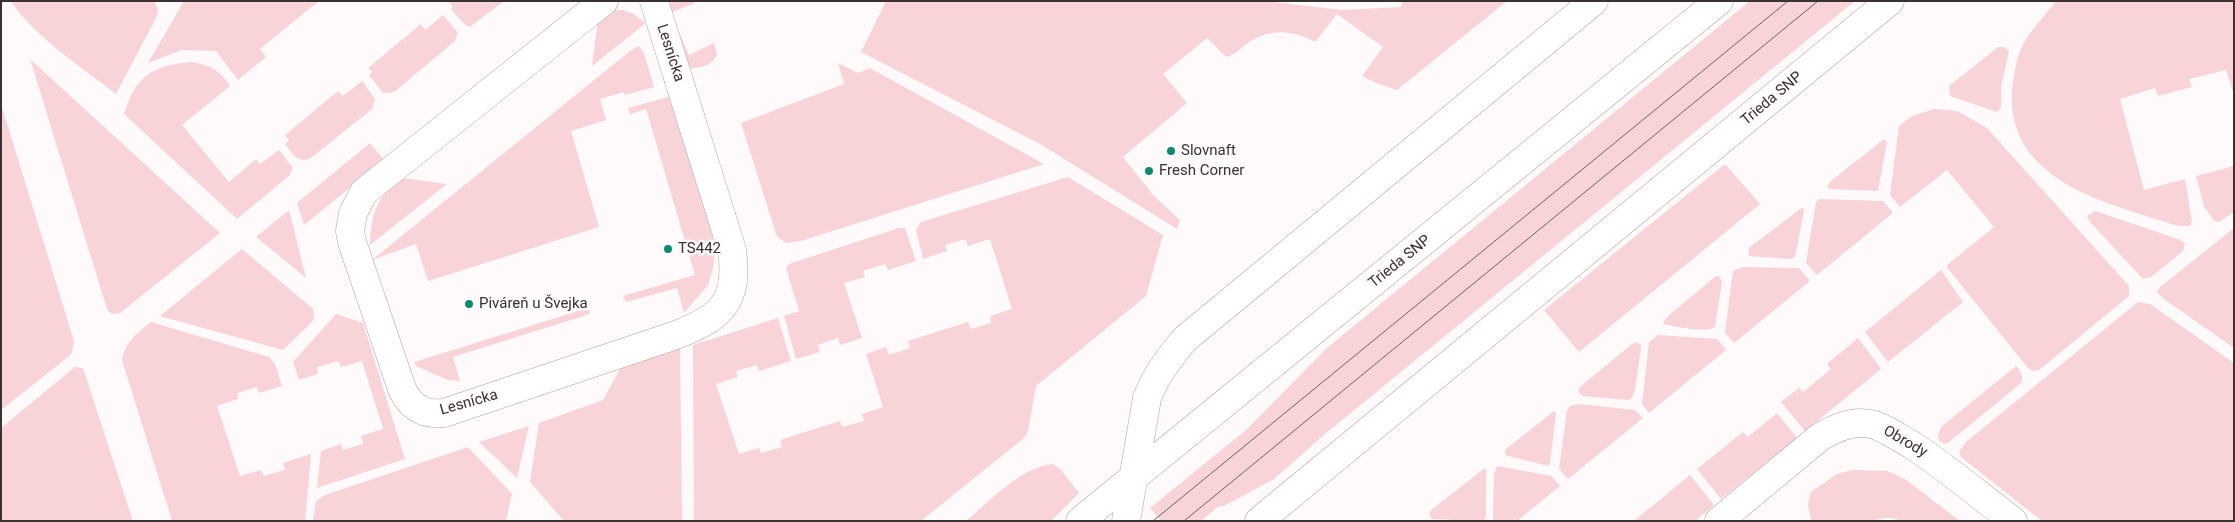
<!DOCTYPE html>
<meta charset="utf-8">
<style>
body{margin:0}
#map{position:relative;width:2235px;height:522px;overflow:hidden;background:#fef9fa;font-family:Roboto,sans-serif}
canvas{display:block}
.frame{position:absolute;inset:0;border:2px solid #393132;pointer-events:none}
</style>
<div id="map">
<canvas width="2235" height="522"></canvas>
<div class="frame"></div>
</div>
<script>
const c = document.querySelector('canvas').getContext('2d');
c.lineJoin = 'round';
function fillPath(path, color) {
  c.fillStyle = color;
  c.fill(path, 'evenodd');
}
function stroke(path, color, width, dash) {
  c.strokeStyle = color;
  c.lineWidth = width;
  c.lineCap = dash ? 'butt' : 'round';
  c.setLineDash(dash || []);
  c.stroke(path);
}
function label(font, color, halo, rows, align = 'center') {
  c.font = font + ' Roboto,sans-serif';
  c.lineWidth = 5;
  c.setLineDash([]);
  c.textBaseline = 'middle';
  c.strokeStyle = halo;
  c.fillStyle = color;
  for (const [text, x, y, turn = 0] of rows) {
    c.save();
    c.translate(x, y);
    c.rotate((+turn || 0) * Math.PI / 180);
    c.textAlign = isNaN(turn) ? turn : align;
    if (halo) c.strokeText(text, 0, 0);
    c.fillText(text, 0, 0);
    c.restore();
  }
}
const green = new Path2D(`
 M11 1H154L158 9 157 16 116 94C84 69 32 35 11 1Z
 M184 1H319L260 49 266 57 238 80 216 51 182 50 148 63Z
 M504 1 470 27 464 24 451 9 453 7 449 2Z
 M671 1H694L695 3 670 13 689 55 714 43 717 54C714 65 699 69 688 68L670 13Z
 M886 1H1265L1342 10 1401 7 1402 1H1507L1397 90 1376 83 1362 76 1383 47 1337 14 1315 42C1294 30 1271 28 1249 42 1242 47 1235 55 1226 57L1207 38 1163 74 1187 103 1123 157 1154 196 1180 220 1177 229 1040 144 861 52Z
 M1750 1H1855L1325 434 1274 479 1224 506H1219L1201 521H1161L1150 508 1246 430 1327 348Z
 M2056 1H2234V95L2226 70 2189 79 2192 87 2158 96 2155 88 2120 99 2144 190 2185 179 2192 222 2190 226H2178C2111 204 2007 183 2012 92 2014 75 2016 55 2025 41 2034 27 2046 14 2056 1Z
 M623 10 632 13 646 23 592 66 598 19 608 11Z
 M443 15 458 33 455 41 394 92 383 93 369 75 372 72 368 68 421 24 425 30Z
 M639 46 644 53 654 87 625 95 623 92 600 99 606 120 571 131 599 227 428 281 416 244 372 260 630 51Z
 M1998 47H2004L2009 51 2001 87V107L1997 112 1950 96 1949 86Z
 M30 59 220 233 120 313C112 315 109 314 106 306Z
 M191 62C210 65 220 70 230 86L182 125 229 182 256 159 260 164 279 150 293 168 290 175 237 219 124 114C136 76 151 66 191 62Z
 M838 63 858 73 870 68 1044 164 801 241 786 243 777 237 741 123 844 84Z
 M362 81 375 99 372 109 311 158C297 164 293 154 285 144L289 141 285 135 338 91 343 96Z
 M669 97 709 218 715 251 713 268 708 285 684 313 677 288 626 302 623 296 695 275 646 109 630 114 628 108Z
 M1 104 74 341 72 352 68 357 1 410Z
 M1934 109 1957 111 1987 128 2129 286V296L2039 370 2033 371 2028 368 1946 266 1994 227 1947 170 1900 207 1890 195 1899 126 1910 117Z
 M1884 139 1887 142 1878 191 1829 189 1827 186 1831 181Z
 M370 143 384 160 304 225 297 203Z
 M1725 164 1760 204 1579 352 1544 310Z
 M2234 166V212L2219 222 2214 221 2204 206 2196 176Z
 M1068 177 1163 235 1146 296 1036 386 1028 431 1024 438 921 521H694L693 345 778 318 791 361 759 371 757 365 736 371 738 377 716 384 739 454 759 448 761 453 782 447 780 440 840 421 842 427 864 421 862 414 883 407 866 354 886 347 889 355 910 348 908 341 968 322 971 329 991 323 990 316 1012 309 990 239 968 246 965 239 945 245 947 251 923 259 916 230 921 222Z
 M402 178 447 184 370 245C372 212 375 199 402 178Z
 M1819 199 1883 201 1893 213 1817 275 1806 263 1816 202Z
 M1803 207 1804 211 1795 257 1790 259 1749 256V248Z
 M289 210 306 278 256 237Z
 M2095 211 2178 239 2185 243 2183 251 2151 277 2143 279 2090 222 2087 216Z
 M899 228H905L916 261 888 270 885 264 863 271 865 277 844 283 862 338 840 345 838 338 818 345 820 352 796 359 784 316 799 311 786 268 789 264Z
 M2234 228V348L2164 299 2157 292 2160 287Z
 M242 249 313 309 314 318 312 322 283 350 160 316Z
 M1743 267 1799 268 1810 281 1734 343 1725 333 1733 271Z
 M1941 270 1963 302 1888 362 1865 332Z
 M1716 276H1719L1722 282 1715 327C1706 333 1675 327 1664 324L1663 322 1668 316Z
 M2138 302 2150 304 2234 363V521H2042L1961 457 1959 452 1966 442Z
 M588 308 590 314 453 357 460 381 448 380 416 366 414 362Z
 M336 314 363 323 405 459 317 488 321 451 341 444 343 450 363 444 361 436 383 429 362 361 341 367 338 361 317 367 318 374 299 380 293 362Z
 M151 322 269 357 275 364 282 386 259 393 257 387 237 393 238 399 217 406 240 476 261 470 264 476 285 470 283 463 311 454 305 521H172L122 360C125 341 137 334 151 322Z
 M1658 335 1717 339 1726 350 1649 413 1642 404 1649 342Z
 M1858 338 1881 369 1805 431 1781 402 1799 388 1803 392 1831 369 1827 364Z
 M1637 342 1641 345V348L1635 390 1632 398 1628 400 1582 396 1578 391 1580 387 1632 344Z
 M680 348 682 521H564L530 482 539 423 603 400 621 367Z
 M2016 366C2022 372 2024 378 2020 384L1949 442 1945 444 1939 441 1938 435 1941 427Z
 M75 367 83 368 133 521H1V428Z
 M1580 404 1635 410 1643 418 1568 479 1559 469 1567 410 1570 406Z
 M1554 411 1556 413 1550 464 1548 466 1505 455 1506 449Z
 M1777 413 1797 438 1721 499 1697 469 1743 432 1748 437Z
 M529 426 517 478 479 442Z
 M468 447 512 494 506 521H313L316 501 325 495Z
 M1053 464 1061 470 1079 493 1051 521H966C990 501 1021 467 1053 464Z
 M1497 466 1551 476 1560 486 1517 521H1493L1494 473Z
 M1485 468 1486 470V517L1483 521 1432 519 1429 514 1431 510Z
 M1852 470 1887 471 1905 479 1960 521H1901C1889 515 1879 520 1867 521 1848 521 1830 521 1811 521L1808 504 1811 492 1837 474Z
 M1690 475 1714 505 1695 521H1634Z`);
const minor = new Path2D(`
 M604 1 364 192 353 213 350 231 352 242 402 389C411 408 424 415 444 413L676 335C722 317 739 302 732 250L654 1
 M1080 521 1719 1
 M1126 521 1147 398C1156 375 1169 358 1185 339L1594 1
 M1259 521 1890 1
 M1719 521 1820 437C1836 427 1856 419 1875 425 1888 430 1900 438 1912 445 1947 468 1979 495 2013 521`);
const tram = new Path2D(`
 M1153 521 1788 1
 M1184 521 1818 1`);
const markers = [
 [1171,151,5,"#0c8a6e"],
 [1149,171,5,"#0c8a6e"],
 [668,249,5,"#0c8a6e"],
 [469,304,5,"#0c8a6e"]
];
const streetNames = [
 ["Lesnícka",670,53,72],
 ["Trieda SNP",1772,99,-40],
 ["Trieda SNP",1400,262,-39],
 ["Lesnícka",469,403,-16],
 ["Obrody",1905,442,30]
];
const poiNames = [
 ["Slovnaft",1181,151],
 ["Fresh Corner",1159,171],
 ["TS442",678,249],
 ["Piváreň u Švejka",479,304]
];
fillPath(green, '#f8d3d7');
stroke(minor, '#b5a1a3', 29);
stroke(minor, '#fff', 28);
stroke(tram, '#6a6364', 1);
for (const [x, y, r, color] of markers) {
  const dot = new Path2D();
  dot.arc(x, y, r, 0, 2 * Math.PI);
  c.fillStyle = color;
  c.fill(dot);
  stroke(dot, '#fef9fa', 2);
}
label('15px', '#393132', '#fef9fa', streetNames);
label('15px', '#393132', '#fef9fa', poiNames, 'left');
</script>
